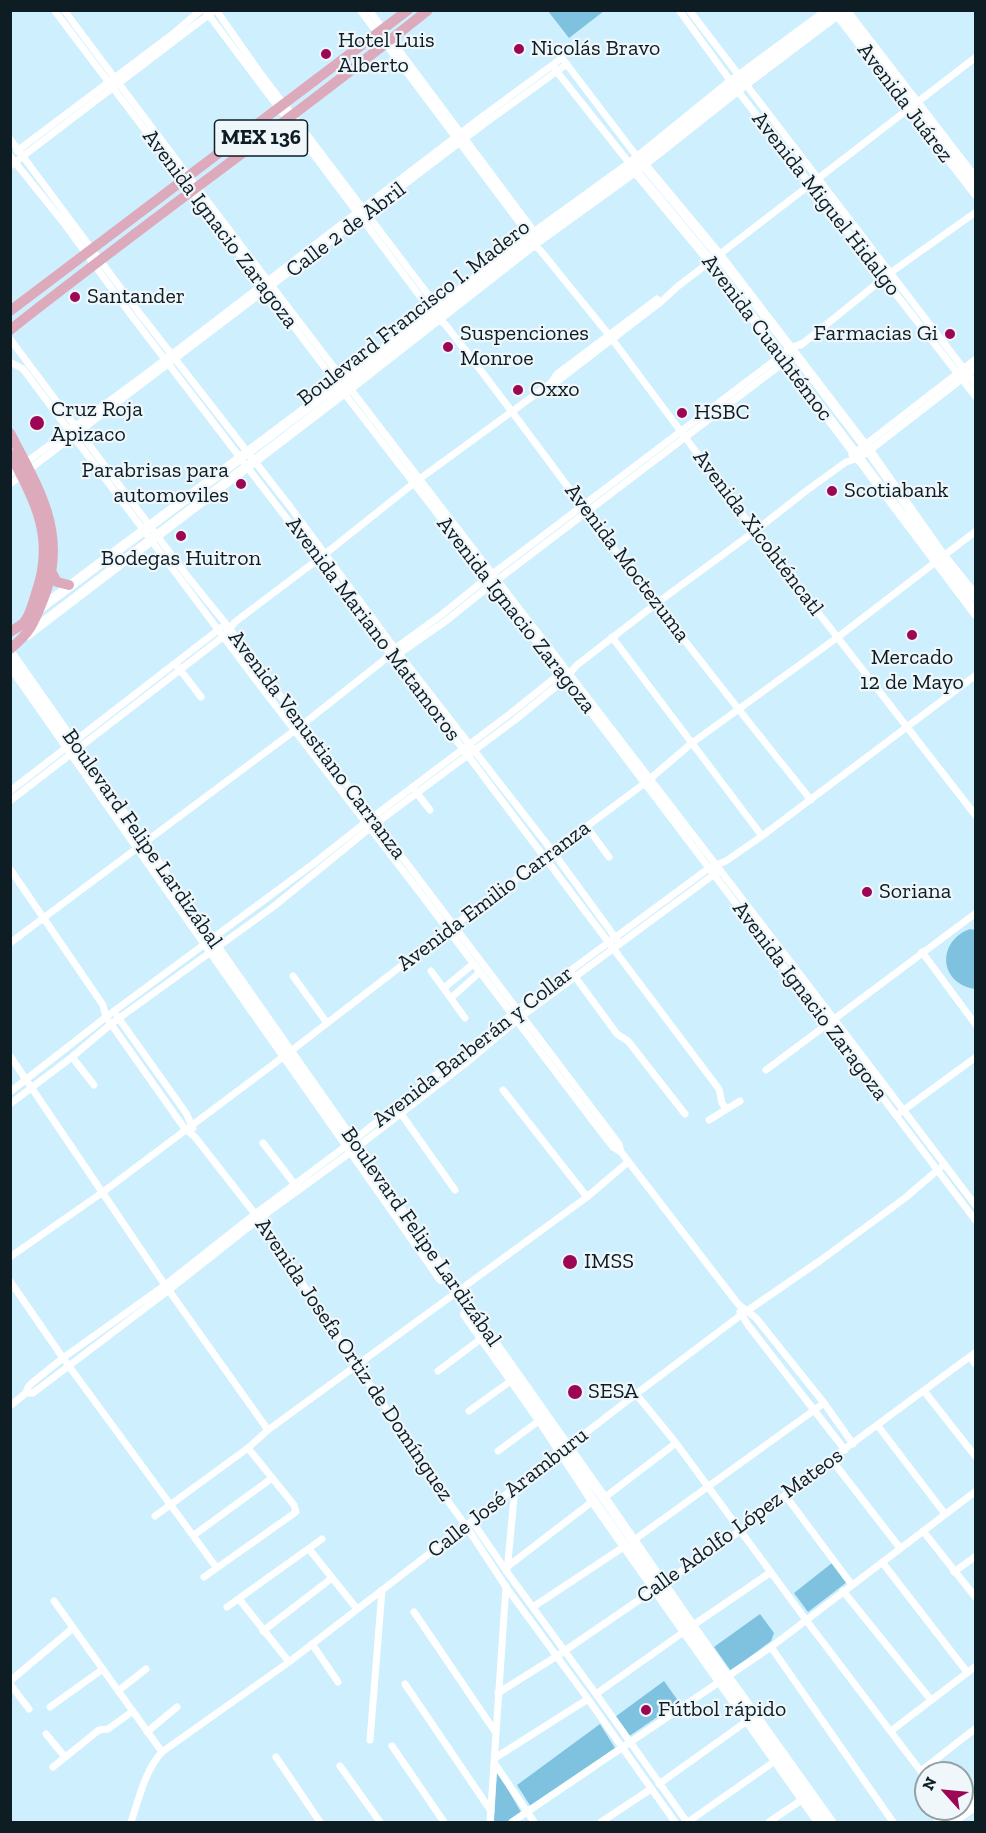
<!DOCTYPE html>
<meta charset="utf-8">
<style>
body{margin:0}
#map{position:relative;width:986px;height:1833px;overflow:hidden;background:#ceeffe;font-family:"Zilla Slab",serif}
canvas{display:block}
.frame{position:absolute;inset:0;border:12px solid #0e1d24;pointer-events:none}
.north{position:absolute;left:914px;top:1761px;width:60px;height:60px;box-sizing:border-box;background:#eff7fb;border:2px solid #95a0a5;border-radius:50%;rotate:297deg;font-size:16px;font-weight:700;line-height:24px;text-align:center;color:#0e1d24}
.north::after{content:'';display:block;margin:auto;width:21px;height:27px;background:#9c0654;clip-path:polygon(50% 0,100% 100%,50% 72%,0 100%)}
</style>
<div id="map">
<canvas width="986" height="1833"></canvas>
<div class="frame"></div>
<div class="north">N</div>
</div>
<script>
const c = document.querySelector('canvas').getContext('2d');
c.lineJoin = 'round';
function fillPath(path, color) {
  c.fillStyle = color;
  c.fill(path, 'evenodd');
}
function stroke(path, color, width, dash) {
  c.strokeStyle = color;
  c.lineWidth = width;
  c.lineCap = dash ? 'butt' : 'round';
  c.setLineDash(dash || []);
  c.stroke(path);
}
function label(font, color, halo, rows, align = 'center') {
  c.font = font + ' "Zilla Slab",serif';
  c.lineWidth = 4.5;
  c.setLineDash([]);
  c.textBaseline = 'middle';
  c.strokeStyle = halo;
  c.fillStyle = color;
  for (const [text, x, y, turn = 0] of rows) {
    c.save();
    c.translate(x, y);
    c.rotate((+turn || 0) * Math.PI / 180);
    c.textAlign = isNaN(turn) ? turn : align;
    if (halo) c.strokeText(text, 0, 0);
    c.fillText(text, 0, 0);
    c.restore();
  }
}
const green = new Path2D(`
 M548 11H604L569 38Z
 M970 929 975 930V989C938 983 937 941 970 929Z
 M832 1563 847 1582 808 1612 794 1593Z
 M760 1614 774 1633 771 1641 731 1671 714 1647Z
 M664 1681 679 1702 628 1737 615 1717Z
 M600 1724 615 1748 531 1807 517 1785Z
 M497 1771 521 1812 507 1822H494Z`);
const minor = new Path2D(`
 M54 10 344 393 603 728 976 1221
 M64 10C363 412 674 805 976 1206
 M205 10 437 319 445 324C492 384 537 445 582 506 656 605 733 703 811 800
 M216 10 258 70 439 309
 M360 10 525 230 533 245 540 250 609 335 755 531 976 816
 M369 10 530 226 535 236
 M679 10 737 90 976 397
 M689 10 976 385
 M554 68 630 164
 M10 139 137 310 291 508 399 654 553 852 620 944
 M17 151 174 33 201 10
 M10 156 63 222 131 315 463 749 719 1089 722 1103 726 1109
 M10 166 211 13
 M10 339 188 577 226 624 619 1144 621 1152
 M801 345 890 273 976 212
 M10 362 23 369 258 683 411 881 595 1124 613 1147 621 1152 738 1304 756 1318 824 1403 853 1444
 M551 383 557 374 657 299
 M852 455 976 359
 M10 474 146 374 479 119 562 58 638 158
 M10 484 484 124 567 64
 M612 637 762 836
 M397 655 446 621 492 584 787 360
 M178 667 201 697
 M10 791 222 627
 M416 792 430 810
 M10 801 224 636 235 622 325 554 414 483 551 383 559 380 662 301 677 287 976 57
 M587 827 609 857
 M10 869 103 1005 106 1017 111 1024 185 1129 195 1137 259 1219 387 1410 397 1431 466 1526 506 1587 588 1699 675 1822
 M10 943 302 725 384 660 390 652 441 615 487 578 791 348 803 343
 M922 952 976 1025
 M431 971 465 1018
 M573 974 617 1034 628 1041 685 1114
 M293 976 327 1023
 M444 988 473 964
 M451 998 480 972
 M117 1016 186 1113 193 1128
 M10 1056 165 1285 268 1430
 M72 1057 94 1085
 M766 1070 976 913
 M503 1090 587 1197
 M10 1092 106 1017 313 864 366 822 511 713 562 672
 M10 1104 72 1057 111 1024 273 907 370 828 515 720 564 680 577 665 657 603 755 531 806 491 846 462 859 458 869 451 976 368
 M399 1111 455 1190
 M901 1112 976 1057
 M709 1120 740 1101
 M263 1143 296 1186
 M10 1257 103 1192 291 1051 453 926 645 783 692 743 838 637 976 531
 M10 1281 63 1358 216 1567
 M740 1312 748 1325 845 1450
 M970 1357 976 1365
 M438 1371 482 1338
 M924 1391 976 1457
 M26 1393 28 1387 33 1382 63 1358 165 1285 255 1214 354 1140 517 1010 709 868 726 861 762 836 976 675
 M636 1394 676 1443 806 1620 926 1778
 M10 1406 26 1393H33L169 1290 259 1219 351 1152 466 1063 522 1016 716 873
 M469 1411 512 1380
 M878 1426 945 1514
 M498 1451 540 1420
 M831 1459 900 1548
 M785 1495 852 1585
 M604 1498 676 1443
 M155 1516 248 1448 268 1430 587 1197 628 1162
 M472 1521 507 1572 596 1694 687 1822
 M923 1531 976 1598
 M194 1535 272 1478
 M634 1540 824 1403
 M309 1549 357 1609
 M882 1562 967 1672
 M507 1567 593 1501
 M507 1572 515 1487
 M954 1572 976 1556
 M204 1577 296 1512 294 1505 248 1448
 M843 1591 931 1700
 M239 1599 289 1662
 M54 1601 162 1752
 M227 1607 322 1539
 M533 1607 625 1546
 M414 1612 496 1733
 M692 1626 771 1572
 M263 1631 332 1578
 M312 1644 338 1682
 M771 1647 893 1822
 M10 1681 73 1628
 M10 1684 29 1709
 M405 1684 491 1811
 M118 1691 146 1669
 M498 1693 557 1656 740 1531 831 1459 976 1352
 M596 1694 685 1631
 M50 1707 103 1669
 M891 1731 976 1666
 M147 1732 177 1707
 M46 1734 65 1757
 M370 1740 382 1590
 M392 1746 444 1822
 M276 1757 320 1822
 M495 1758 588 1699
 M495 1764 534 1822
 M340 1766 380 1822
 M53 1767 99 1730 108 1729 133 1711
 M921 1771 976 1728
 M659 1784 747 1721
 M131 1822C139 1799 145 1770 162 1752L289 1662 636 1394 741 1315 821 1260 905 1198 940 1168
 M490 1822 506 1586
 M512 1822 771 1647 976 1491
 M601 1822 651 1789
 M688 1822 775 1761
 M769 1822 806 1797`);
const secondary = new Path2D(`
 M845 10 976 180
 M835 11 976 194
 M640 160 719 255 869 451 943 556 976 597
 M632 167 711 262 976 614
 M38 610 344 380 529 237 630 164 731 82 829 10
 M27 635 350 388 538 241 635 171 745 84 843 10
 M10 652 458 1291 604 1498 727 1676 831 1822
 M10 665 441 1279
 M465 1314 540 1420 593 1501 819 1822
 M962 1804 976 1793
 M938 1822 955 1809
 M952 1822 976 1805`);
const primary = new Path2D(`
 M10 311 408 10
 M10 330C148 221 291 120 428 10
 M10 433C40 491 69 535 43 600 34 623 30 633 10 649
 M10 454C35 501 55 537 37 590 34 599 31 613 25 621 22 625 15 629 10 632
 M52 573 57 582 69 585`);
const markers = [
 [519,49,6,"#9c0654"],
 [326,54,6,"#9c0654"],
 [75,297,6,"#9c0654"],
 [950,334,6,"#9c0654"],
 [448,347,6,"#9c0654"],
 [518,390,6,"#9c0654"],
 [682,413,6,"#9c0654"],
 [37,423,8,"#9c0654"],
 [241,484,6,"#9c0654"],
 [832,491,6,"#9c0654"],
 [181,536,6,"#9c0654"],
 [912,635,6,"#9c0654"],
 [867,892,6,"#9c0654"],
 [570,1262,8,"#9c0654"],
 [575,1392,8,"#9c0654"],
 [646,1710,6,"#9c0654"]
];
const shields = [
 [261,138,93]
];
const shieldNames = [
 ["MEX 136",261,138]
];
const poiNames = [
 ["Hotel Luis",338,41],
 ["Alberto",338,66],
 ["Nicolás Bravo",531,49],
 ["Santander",87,297],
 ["Suspenciones",460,334],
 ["Monroe",460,359],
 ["Farmacias Gi",938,334,"right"],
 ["Oxxo",530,390],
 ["Cruz Roja",51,410],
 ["Apizaco",51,435],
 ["HSBC",694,413],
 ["Parabrisas para",229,471,"right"],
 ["automoviles",229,496,"right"],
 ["Scotiabank",844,491],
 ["Bodegas Huitron",181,559,"center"],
 ["Mercado",912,658,"center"],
 ["12 de Mayo",912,683,"center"],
 ["Soriana",879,892],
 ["IMSS",584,1262],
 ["SESA",588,1392],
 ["Fútbol rápido",658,1710]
];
const streetNames = [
 ["Avenida Juárez",905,103,53],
 ["Avenida Miguel Hidalgo",826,204,52],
 ["Avenida Ignacio Zaragoza",220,229,53],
 ["Calle 2 de Abril",346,230,-37],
 ["Boulevard Francisco I. Madero",414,313,-38],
 ["Avenida Cuauhtémoc",767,338,53],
 ["Avenida Xicohténcatl",758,533,53],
 ["Avenida Moctezuma",627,563,53],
 ["Avenida Ignacio Zaragoza",516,615,52],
 ["Avenida Mariano Matamoros",373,629,53],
 ["Avenida Venustiano Carranza",317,745,53],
 ["Boulevard Felipe Lardizábal",142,839,55],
 ["Avenida Emilio Carranza",494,896,-37],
 ["Avenida Ignacio Zaragoza",810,1001,53],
 ["Avenida Barberán y Collar",473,1047,-38],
 ["Boulevard Felipe Lardizábal",421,1237,55],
 ["Avenida Josefa Ortiz de Domínguez",354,1360,56],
 ["Calle José Aramburu",508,1493,-38],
 ["Calle Adolfo López Mateos",740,1526,-36]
];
fillPath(green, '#7ec2df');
stroke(minor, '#fff', 7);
stroke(secondary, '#fff', 10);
stroke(primary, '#dab', 10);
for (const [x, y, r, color] of markers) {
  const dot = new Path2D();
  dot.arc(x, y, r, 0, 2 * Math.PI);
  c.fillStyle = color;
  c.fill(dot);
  stroke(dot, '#eff7fb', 2);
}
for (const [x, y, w] of shields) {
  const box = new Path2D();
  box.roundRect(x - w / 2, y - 18, w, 36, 4.5);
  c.fillStyle = '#eff7fb';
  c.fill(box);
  stroke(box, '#0e1d24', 1.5);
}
label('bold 21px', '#0e1d24', null, shieldNames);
label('22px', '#0e1d24', '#eff7fb', poiNames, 'left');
label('22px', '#0e1d24', '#eff7fb', streetNames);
</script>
